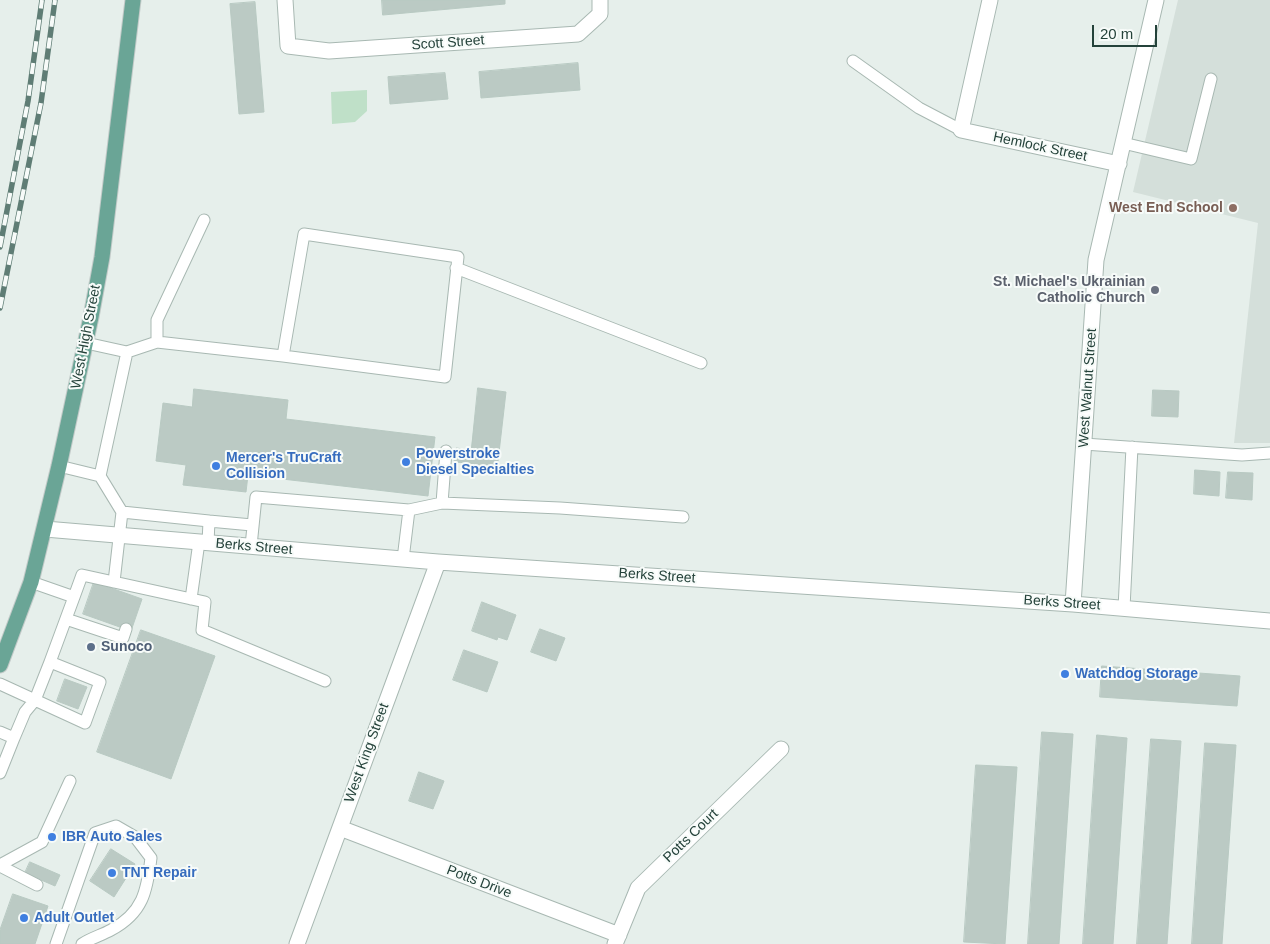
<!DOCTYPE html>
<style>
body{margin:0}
#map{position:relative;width:1270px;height:944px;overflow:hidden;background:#e6efeb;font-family:Helvetica,sans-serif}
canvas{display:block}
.scale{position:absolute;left:1092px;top:25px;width:65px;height:22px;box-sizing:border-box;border:2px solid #24423a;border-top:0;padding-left:6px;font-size:15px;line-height:18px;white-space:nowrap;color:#24423a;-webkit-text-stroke:4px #f7fbf9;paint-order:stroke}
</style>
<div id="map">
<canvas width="1270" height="944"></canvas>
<div class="scale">20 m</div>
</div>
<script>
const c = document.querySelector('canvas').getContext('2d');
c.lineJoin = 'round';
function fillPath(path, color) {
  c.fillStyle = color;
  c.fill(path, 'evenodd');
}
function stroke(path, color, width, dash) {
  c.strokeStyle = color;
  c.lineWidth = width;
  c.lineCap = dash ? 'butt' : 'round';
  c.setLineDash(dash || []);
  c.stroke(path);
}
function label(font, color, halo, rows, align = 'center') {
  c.font = font + ' Helvetica,sans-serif';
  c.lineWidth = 4;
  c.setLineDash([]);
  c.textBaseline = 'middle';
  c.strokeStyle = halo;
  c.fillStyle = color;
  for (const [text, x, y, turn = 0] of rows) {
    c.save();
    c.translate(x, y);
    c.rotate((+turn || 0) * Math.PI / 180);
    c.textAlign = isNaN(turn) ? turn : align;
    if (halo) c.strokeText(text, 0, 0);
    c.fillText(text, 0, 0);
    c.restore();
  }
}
const built = new Path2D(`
 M1178 0H1270V443H1234L1258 223 1133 192Z`);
const green = new Path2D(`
 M367 90V111L355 122 332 124 331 92Z`);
const building = new Path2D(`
 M382 0H505V4L383 15Z
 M255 2 264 112 239 114 230 4Z
 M578 63 580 90 481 98 479 72Z
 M445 73 448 99 390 104 388 77Z
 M478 388 506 392 497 470 469 467V463L454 462 456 448 471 450Z
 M194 389 288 400 286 419 435 437 428 496 248 475 246 492 183 485 186 465 156 461 163 403 192 407Z
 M1153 390 1179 391 1178 417 1152 416Z
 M1195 470 1220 472 1219 496 1194 494Z
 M1228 472 1253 473 1252 500 1226 498Z
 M94 582 142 599 131 631 83 614Z
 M482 602 516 615 507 640 498 637 497 640 472 631Z
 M540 629 565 638 556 661 531 652Z
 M141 630 215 656 171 779 97 752Z
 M464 650 498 662 487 692 453 680Z
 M1102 666 1240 676 1237 706 1100 697Z
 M65 679 87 687 78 709 57 701Z
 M1042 732 1073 734 1059 944H1028Z
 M1097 735 1127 738 1113 944H1083Z
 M1151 739 1181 741 1167 944H1137Z
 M1205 743 1236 745 1222 944H1192Z
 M976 765 1017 767 1005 944 964 942Z
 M419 772 444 781 433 809 409 801Z
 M111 849 135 864 114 897 90 881Z
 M30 862 60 875 55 886 25 873Z
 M13 894 48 906 35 944H0V930Z`);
const service = new Path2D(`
 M853 61 919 108 961 130
 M1123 143 1191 159 1211 79
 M456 268 701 363
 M157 342V320L204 220
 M127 352 157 342 283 356 445 377 458 257 304 234 283 356
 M1084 444 1242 455 1270 453
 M59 466 100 476 127 352 86 343
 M100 476 122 512
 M442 503 446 451
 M409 510 442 503 560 508 683 517
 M209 521 252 525
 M251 546 256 497 409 510 403 559
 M31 582 74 597 82 575 205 602 202 630 325 681
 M114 582 122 512 209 521 208 543
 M191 599 199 542
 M1124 608 1132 447
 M66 619 123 638 126 629
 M50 662 74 597
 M0 684 85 723 100 682 50 662 35 700 25 712 14 738
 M0 732 14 738 0 773
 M0 865 42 842 70 781
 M0 866 37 885
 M56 944 95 833 116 826 135 837 151 858C147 891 143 913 111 930 102 935 91 938 82 944`);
const minor = new Path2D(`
 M285 0 288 46 329 51 578 34 600 14V0
 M990 0 961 130 1119 164
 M45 529 438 562 1073 604 1270 621
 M1073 604 1096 260 1156 0
 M340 828 619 935
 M297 944 438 562
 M615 944 638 888 781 749`);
const primary = new Path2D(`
 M0 665 31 582 59 466 91 317 102 257 133 0`);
const rail = new Path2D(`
 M0 247 28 101 42 0
 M0 308 41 103 55 0`);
const markers = [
 [1233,208,5,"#8d6e63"],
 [1155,290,5,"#6b7280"],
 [406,462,5,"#3f7fe0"],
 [216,466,5,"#3f7fe0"],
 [91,647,5,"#5c6f8a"],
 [1065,674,5,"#3f7fe0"],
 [52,837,5,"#3f7fe0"],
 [112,873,5,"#3f7fe0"],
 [24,918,5,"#3f7fe0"]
];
const streetNames = [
 ["Scott Street",448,43,-4],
 ["Hemlock Street",1040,147,12],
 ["West High Street",86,337,-79],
 ["West Walnut Street",1088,388,-86],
 ["Berks Street",254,547,5],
 ["Berks Street",657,576,4],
 ["Berks Street",1062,603,4],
 ["West King Street",367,753,-70],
 ["Potts Court",691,836,-44],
 ["Potts Drive",479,882,21]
];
const educationNames = [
 ["West End School",1223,208]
];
const worshipNames = [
 ["St. Michael's Ukrainian",1145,282],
 ["Catholic Church",1145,298]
];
const shopNames = [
 ["Powerstroke",416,454],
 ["Diesel Specialties",416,470],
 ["Mercer's TruCraft",226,458],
 ["Collision",226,474],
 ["Watchdog Storage",1075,674],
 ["IBR Auto Sales",62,837],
 ["TNT Repair",122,873],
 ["Adult Outlet",34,918]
];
const serviceNames = [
 ["Sunoco",101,647]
];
fillPath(built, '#d4dfda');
fillPath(green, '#bfe0c8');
fillPath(building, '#bbcac4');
stroke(building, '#b8c9c2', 1);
stroke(service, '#a8b8b2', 13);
stroke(minor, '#a8b8b2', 17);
stroke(primary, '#c2cac8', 17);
stroke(service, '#fff', 11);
stroke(minor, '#fff', 15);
stroke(primary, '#6aa596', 15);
stroke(rail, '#5f7d75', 5.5);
stroke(rail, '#f7fbf9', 4, [11]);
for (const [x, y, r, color] of markers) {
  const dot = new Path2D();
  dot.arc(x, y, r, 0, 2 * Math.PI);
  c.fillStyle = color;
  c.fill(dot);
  stroke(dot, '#f7fbf9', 2);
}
label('14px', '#24423a', '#f7fbf9', streetNames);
label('bold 14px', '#785e54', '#f7fbf9', educationNames, 'right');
label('bold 14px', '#5b616d', '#f7fbf9', worshipNames, 'right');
label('bold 14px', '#366cbe', '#f7fbf9', shopNames, 'left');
label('bold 14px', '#4e5e75', '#f7fbf9', serviceNames, 'left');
</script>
